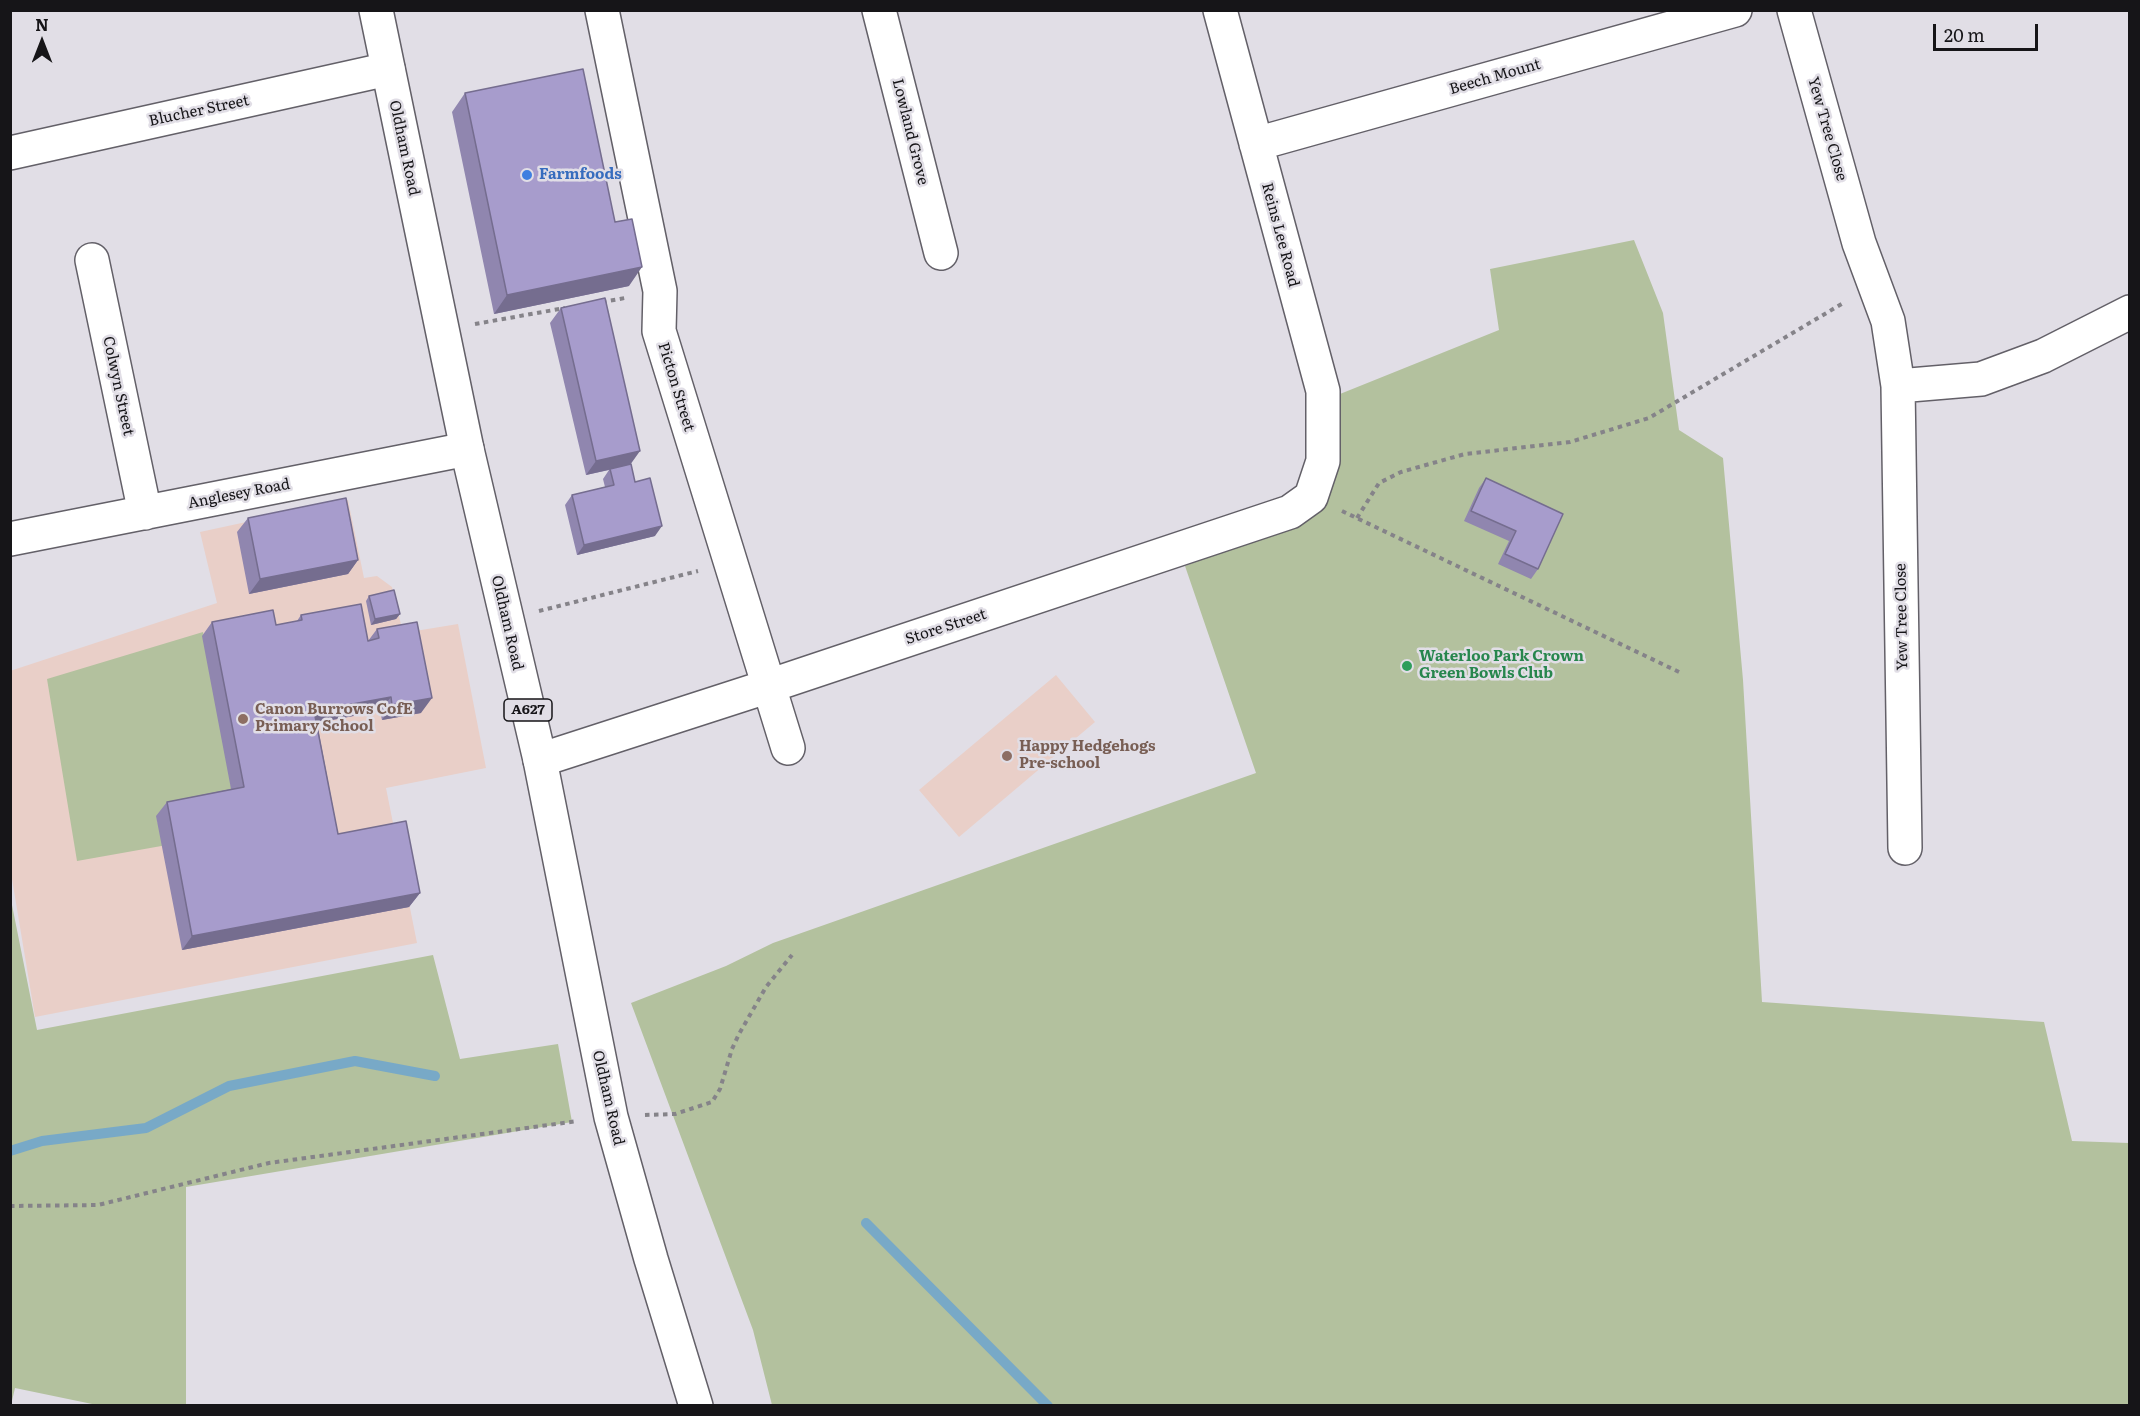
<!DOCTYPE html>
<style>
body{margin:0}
#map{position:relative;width:2140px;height:1416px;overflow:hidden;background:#e1dee6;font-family:Literata,serif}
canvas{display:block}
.frame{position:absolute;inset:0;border:12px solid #161518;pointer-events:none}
.north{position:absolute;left:12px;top:12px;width:60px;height:60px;-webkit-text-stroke:4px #e1dee6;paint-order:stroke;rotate:0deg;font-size:16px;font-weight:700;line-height:24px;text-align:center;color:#161518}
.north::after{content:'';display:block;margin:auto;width:21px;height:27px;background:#161518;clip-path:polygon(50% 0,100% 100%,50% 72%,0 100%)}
.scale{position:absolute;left:1933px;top:24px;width:105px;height:27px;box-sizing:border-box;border:3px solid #161518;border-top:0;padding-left:8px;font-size:18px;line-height:21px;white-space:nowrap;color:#161518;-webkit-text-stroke:4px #e1dee6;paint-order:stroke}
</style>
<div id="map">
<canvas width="2140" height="1416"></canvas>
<div class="frame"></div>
<div class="north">N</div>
<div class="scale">20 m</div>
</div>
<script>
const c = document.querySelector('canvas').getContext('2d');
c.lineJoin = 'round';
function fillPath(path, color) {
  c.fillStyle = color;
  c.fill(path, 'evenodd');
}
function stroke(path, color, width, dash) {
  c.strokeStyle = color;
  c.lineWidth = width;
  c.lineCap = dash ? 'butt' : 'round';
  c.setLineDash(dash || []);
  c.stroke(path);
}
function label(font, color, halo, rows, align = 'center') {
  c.font = font + ' Literata,serif';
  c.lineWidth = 5;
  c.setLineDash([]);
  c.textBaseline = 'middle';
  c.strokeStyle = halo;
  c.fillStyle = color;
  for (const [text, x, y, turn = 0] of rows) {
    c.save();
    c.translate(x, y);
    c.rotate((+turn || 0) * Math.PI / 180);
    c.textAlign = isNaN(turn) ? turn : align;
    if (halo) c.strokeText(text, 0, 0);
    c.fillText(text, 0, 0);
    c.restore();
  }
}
const education = new Path2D(`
 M348 500 364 578 377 576 392 587 403 633 458 624 486 768 386 788 417 943 35 1017 11 873 10 671 217 603 200 532Z
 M1056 675 1095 722 959 837 919 790Z`);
const green = new Path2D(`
 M1634 240 1663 313 1679 430 1723 458 1743 680 1762 1002 2044 1022 2072 1141 2129 1143V1405H772L753 1330 631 1003 726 966 773 943 1256 773 1185 566 1295 524 1337 463 1340 394 1499 330 1490 269Z
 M203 632 234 802 157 821 167 845 77 861 47 679Z
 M11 900 37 1030 433 955 460 1059 558 1044 572 1122 186 1187V1405H97L15 1388 11 1405Z`);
const stream = new Path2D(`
 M10 1151 42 1141 146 1128 229 1086 355 1061 435 1076
 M866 1223 1048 1406`);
const path = new Path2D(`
 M602 302 625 298
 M475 324 565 308
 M1342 511 1679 672
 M1357 518 1379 483 1401 472 1465 454 1570 442 1649 418 1845 302
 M539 611 698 571
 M645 1115 675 1114 712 1102 720 1089 732 1049 739 1034 766 987 792 955
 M10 1206 98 1205 269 1163 578 1121`);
const minor = new Path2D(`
 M602 10 660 291 659 331 788 748
 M879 10 941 253
 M1794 10 1859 243 1888 321 1898 386 1905 848
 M1256 144 1735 10
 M10 153 388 69
 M92 260 145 513
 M1898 386 1981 379 2043 356 2130 312
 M10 539 467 449
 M540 760 769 686 1290 512 1311 497 1323 461V391L1220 10`);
const highway = new Path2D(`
 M376 10 467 449 540 760 611 1117 651 1259 696 1406`);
const wall = new Path2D(`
 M465 93 629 286 494 314 452 112Z
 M561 308 631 464 635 482 655 536 577 555 565 505 572 495 605 487 603 479 609 470 586 475 550 323Z
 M1486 478 1538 569 1531 579 1498 564 1509 541 1464 521 1479 488Z
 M248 518 358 560 348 574 249 594 237 532Z
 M369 596 400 614 396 619 371 625 366 601Z
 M301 615 368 641 377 629 421 713 382 720 380 711 317 723 338 834 420 893 409 907 182 950 156 816 167 802 231 789 202 636 212 622 276 625 297 621Z`);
const shadedWall = new Path2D(`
 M642 267 629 286 494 314 507 295Z
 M640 451 630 465 586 475 596 461Z
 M662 526 655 536 577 555 584 545Z
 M358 560 348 574 249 594 260 579Z
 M400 614 396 619 371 625 375 619Z
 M391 697 380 711 304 725 314 711Z
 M432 698 421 713 382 720 392 705Z
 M420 893 409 907 182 950 192 936Z`);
const building = new Path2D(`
 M583 69 615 222 632 219 642 267 507 295 465 93Z
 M605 298 640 451 596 461 561 308Z
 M631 464 635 482 650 478 662 526 584 545 572 495 614 485 610 469Z
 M1486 478 1563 514 1538 569 1505 554 1516 531 1471 511Z
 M346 498 358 560 260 579 248 518Z
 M394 590 400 614 375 619 369 596Z
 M361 604 368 641 379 638 377 629 417 622 432 698 392 705 391 697 314 711 338 834 406 821 420 893 192 936 167 802 244 787 212 622 273 610 276 625 302 620 301 615Z`);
const markers = [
 [527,175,6,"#3f7fe0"],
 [1407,666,6,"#2e9e5b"],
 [243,719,6,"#8d6e63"],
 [1007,756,6,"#8d6e63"]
];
const shields = [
 [528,710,48]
];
const shieldNames = [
 ["A627",528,710]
];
const streetNames = [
 ["Beech Mount",1495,77,-16],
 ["Blucher Street",199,111,-12],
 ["Yew Tree Close",1827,129,74],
 ["Lowland Grove",910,132,76],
 ["Oldham Road",404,148,78],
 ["Reins Lee Road",1280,235,75],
 ["Colwyn Street",118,386,78],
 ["Picton Street",676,387,73],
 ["Anglesey Road",239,494,-11],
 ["Yew Tree Close",1902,617,-91],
 ["Oldham Road",507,623,77],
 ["Store Street",946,627,-18],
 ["Oldham Road",608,1098,77]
];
const shopNames = [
 ["Farmfoods",539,175]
];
const leisureNames = [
 ["Waterloo Park Crown",1419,657],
 ["Green Bowls Club",1419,674]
];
const educationNames = [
 ["Canon Burrows CofE",255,710],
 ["Primary School",255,727],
 ["Happy Hedgehogs",1019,747],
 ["Pre-school",1019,764]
];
fillPath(education, '#e9cfc8');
fillPath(green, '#b3c19e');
stroke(stream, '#78a9c7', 10);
stroke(minor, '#636068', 36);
stroke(highway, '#636068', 36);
stroke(path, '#858389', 4, [4.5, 4.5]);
stroke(minor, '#fff', 33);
stroke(highway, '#fff', 33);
fillPath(wall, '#9086af');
fillPath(shadedWall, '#756d8f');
fillPath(building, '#a79ccc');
stroke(building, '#756d8f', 1.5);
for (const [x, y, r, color] of markers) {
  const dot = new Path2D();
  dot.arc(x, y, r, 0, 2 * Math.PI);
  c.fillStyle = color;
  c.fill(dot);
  stroke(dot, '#e1dee6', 2);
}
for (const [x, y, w] of shields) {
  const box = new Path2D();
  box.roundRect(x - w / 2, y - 11, w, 22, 4.5);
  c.fillStyle = '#e1dee6';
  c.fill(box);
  stroke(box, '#161518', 1.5);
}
label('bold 14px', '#161518', null, shieldNames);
label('15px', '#161518', '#e1dee6', streetNames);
label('bold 15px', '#366cbe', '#e1dee6', shopNames, 'left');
label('bold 15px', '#27864d', '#e1dee6', leisureNames, 'left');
label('bold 15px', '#785e54', '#e1dee6', educationNames, 'left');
</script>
